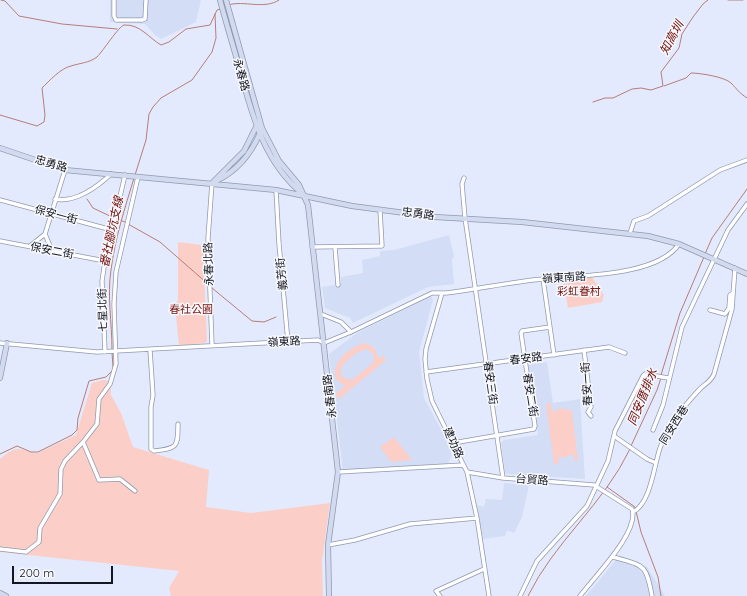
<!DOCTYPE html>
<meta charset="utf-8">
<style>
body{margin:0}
#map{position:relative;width:747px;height:596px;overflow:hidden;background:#e3eafe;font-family:Quicksand,sans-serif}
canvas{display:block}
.scale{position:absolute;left:12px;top:566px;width:101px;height:18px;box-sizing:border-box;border:2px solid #14171f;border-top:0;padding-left:5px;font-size:12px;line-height:14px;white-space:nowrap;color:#14171f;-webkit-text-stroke:3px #f6f8fd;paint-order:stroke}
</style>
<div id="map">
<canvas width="747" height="596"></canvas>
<div class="scale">200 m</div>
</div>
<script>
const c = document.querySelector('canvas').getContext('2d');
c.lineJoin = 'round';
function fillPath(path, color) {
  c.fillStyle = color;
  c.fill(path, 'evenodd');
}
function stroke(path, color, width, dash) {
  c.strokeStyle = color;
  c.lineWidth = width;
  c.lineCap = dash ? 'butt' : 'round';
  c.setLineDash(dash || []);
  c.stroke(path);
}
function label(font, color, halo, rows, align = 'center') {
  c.font = font + ' Quicksand,"Noto Sans TC",sans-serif';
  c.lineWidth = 3;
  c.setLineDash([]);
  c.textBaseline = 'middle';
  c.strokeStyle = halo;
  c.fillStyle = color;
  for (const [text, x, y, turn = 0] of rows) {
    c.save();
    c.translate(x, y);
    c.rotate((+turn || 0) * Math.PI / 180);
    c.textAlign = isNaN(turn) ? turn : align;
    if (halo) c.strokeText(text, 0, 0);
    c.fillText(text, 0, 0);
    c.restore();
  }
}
const built = new Path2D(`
 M110 0H201L196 22 161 39 155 35 145 24 110 22Z
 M449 235 454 256 452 260 454 284 428 287 353 323 350 318 325 308 322 287 341 284V277L363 273 362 260 380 256V251L394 250Z
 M431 296 433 300 419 352 424 398 445 437 452 456 447 465 343 471 329 354 357 333Z
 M547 362 553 403 580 399 585 479 507 474 505 472 501 443 504 440 538 435 528 365Z
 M504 483 529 485 522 517 514 533 507 530 505 536 483 539 477 505 484 507 486 499 502 500Z
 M620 555 647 567 665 596H586Z`);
const green = new Path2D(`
 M178 242 202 245 203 246 207 341 205 343 179 346 175 306 178 300Z
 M592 277 604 295 602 302 568 308 563 279Z
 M365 343 374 348 379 358 383 356 386 360 339 399 335 394 345 386 336 379C335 375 334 371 336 367 338 357 356 344 365 343ZM367 349 374 355 373 363 352 380 342 377C341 374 340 371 341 368 345 361 360 349 367 349Z
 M103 380 110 381 111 395 121 413 133 447 209 470 206 507 251 513 330 503 322 561 323 596H171L169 588 179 571 0 552V459C5 455 12 449 18 449 25 449 30 454 38 453L76 435 92 383Z
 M551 403 552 412 561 408 572 411 578 461H575L573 454 563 458 558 456 559 463 554 464 546 404Z
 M394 437 412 460 391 462 380 447Z`);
const stream = new Path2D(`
 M1 0 5 1 19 16 62 24 117 29
 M728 0H743
 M228 5C244 0 264 10 279 0
 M664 86 686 78 691 73C700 73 725 77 731 83 738 90 738 92 747 98
 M593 102 605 98H613L632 89 641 88 651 90 663 86 661 72 679 48 682 34 693 17 703 4 708 0
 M0 115 37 126 44 122 45 115 42 88C49 81 61 68 71 66 80 63 89 63 97 57 103 51 119 26 124 25 140 24 149 38 161 45L169 42 186 29 210 25 217 10 220 9
 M135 175 146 140 149 114 153 107 161 98 192 80 212 52 216 38 215 14
 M87 199 93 208 114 218
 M117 219 125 222
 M128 224 160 242 208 284
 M705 254 712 238 747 189
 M212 288 252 321 264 322 276 317
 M112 349C112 323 107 296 111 270 115 238 125 208 134 178
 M112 352 113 367
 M661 375 680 313 704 257
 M631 446 657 390 661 378
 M0 454 17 446 31 452H38L72 435 77 430 78 418 89 381 106 377 113 370
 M607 487 635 507 641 532 658 577 661 596
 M528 596C554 542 604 504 630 449`);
const street = new Path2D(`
 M114 0V16L116 20H142L145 19 146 0
 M464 178 462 184 465 218 503 478
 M212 183 208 238 212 345
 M276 190 279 244 288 342
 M55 199C75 203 97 187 111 174
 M0 200 112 230
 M630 233 634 221 648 216 720 170 747 160
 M45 234 65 170
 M45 234 52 251
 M0 241 105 261
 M30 246 45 234
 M312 247 382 246 380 210
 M335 247 338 285
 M543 279 554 355
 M442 293 426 349 425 359 427 379 432 401 467 472 477 518 489 596
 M710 310 725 314 729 308 730 295 733 293
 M321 314 341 322 351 332
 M0 343 97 352 318 340 324 343 351 332 432 293H446C479 289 511 282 543 279 578 275 657 277 679 244
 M150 350 153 395 151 407V449L154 451C177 448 178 448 178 424
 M584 350 591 407 588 412 591 416
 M105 352 102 281 105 261 125 175
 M426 372 609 347 625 353
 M653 430 663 405 682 327 728 230 747 204
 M614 436 647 459 656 463
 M83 442 97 424 99 399 110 384 116 364 114 304 116 272 138 177
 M453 443 534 429 535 426 521 333 522 331 550 327
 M338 472 463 465
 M467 472 503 478 594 485 632 509C640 532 593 578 580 596
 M633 512C651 503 654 465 660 448 667 428 684 406 698 391 704 384 711 382 714 374L732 309 735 268
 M328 545 355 540 410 524 477 518
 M0 549 26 552 39 542 40 528 60 494 61 469 65 461 83 442 99 480 120 479 135 491
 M613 557C644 566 646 563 652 596
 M440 596 436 591 484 569
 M520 596 537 561 587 506 608 461 615 431 643 376 645 374 668 378`);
const secondary = new Path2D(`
 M220 0C226 23 233 45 239 67 252 115 264 163 304 195
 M226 0 262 128 279 161 299 185 308 205 338 472 328 545 329 596
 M0 148 65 170 276 190 352 206 435 217 522 222 648 236 679 244 747 274
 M216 181C237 171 251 154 260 133
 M212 183 244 151 257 125
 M0 378 7 343
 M0 593 6 596`);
const streetNames = [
 ["永春路",241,75,74],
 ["忠勇路",51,164,16],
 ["忠勇路",418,214,7],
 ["保安一街",56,215,15],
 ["保安二街",52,251,11],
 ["永春北路",209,264,-92],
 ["義芳街",282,274,-96],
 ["嶺東南路",564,278,-4],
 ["七星北街",103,310,-92],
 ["嶺東路",284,342,-3],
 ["春安路",526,359,-7],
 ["春安三街",490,383,82],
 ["春安一街",587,384,-94],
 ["春安二街",530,395,81],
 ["永春南路",330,396,-97],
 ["同安西巷",674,425,-58],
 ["建功路",453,443,66],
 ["台貿路",532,480,4]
];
const parkNames = [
 ["彩虹眷村",579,292],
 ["春社公園",191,310]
];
const waterNames = [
 ["知高圳",672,38,-62],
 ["番社腳坑支線",112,232,-78],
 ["同安厝排水",643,397,-68]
];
fillPath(built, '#d3ddf5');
fillPath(green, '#fbcfc8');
stroke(stream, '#b87c76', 1);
stroke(street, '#9099af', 5);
stroke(secondary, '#9099af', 6);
stroke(street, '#fff', 3.5);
stroke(secondary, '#d2daf0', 4.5);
label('11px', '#14171f', '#f6f8fd', streetNames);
label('11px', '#7a160f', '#f6f8fd', parkNames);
label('italic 12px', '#730e08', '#f6f8fd', waterNames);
</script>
